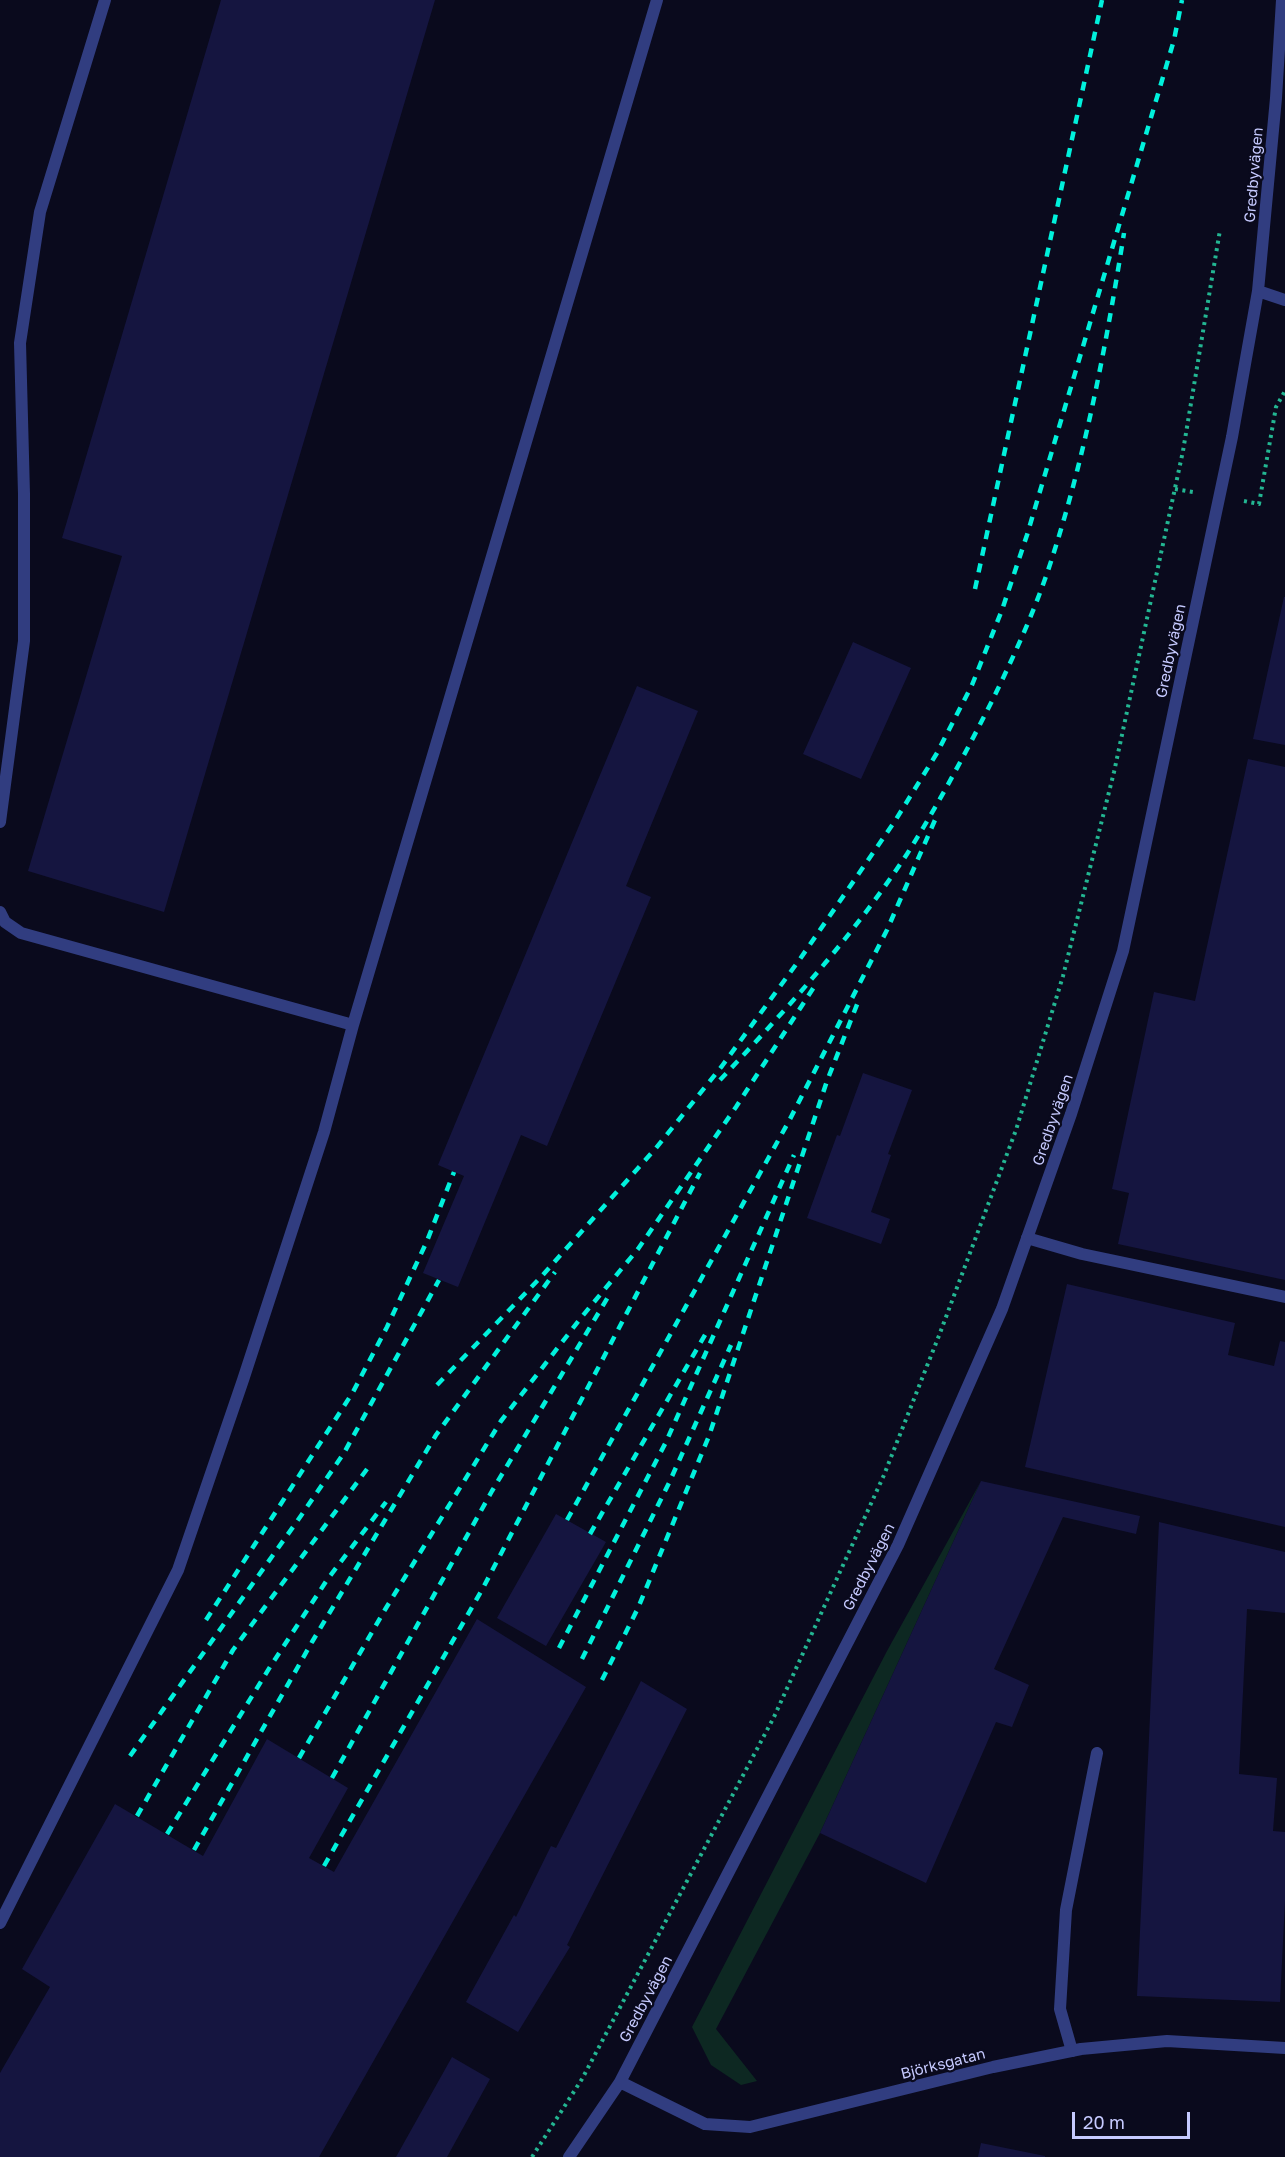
<!DOCTYPE html>
<meta charset="utf-8">
<style>
body{margin:0}
#map{position:relative;width:1285px;height:2157px;overflow:hidden;background:#0a0a1d;font-family:"Golos Text",sans-serif}
canvas{display:block}
.scale{position:absolute;left:1072px;top:2112px;width:118px;height:27px;box-sizing:border-box;border:3px solid #c6caff;border-top:0;padding-left:8px;font-size:18px;line-height:21px;white-space:nowrap;color:#c6caff;-webkit-text-stroke:4px #0a0a1d;paint-order:stroke}
</style>
<div id="map">
<canvas width="1285" height="2157"></canvas>
<div class="scale">20 m</div>
</div>
<script>
const c = document.querySelector('canvas').getContext('2d');
c.lineJoin = 'round';
function fillPath(path, color) {
  c.fillStyle = color;
  c.fill(path, 'evenodd');
}
function stroke(path, color, width, dash) {
  c.strokeStyle = color;
  c.lineWidth = width;
  c.lineCap = dash ? 'butt' : 'round';
  c.setLineDash(dash || []);
  c.stroke(path);
}
function label(font, color, halo, rows, align = 'center') {
  c.font = font + ' "Golos Text",sans-serif';
  c.lineWidth = 4.5;
  c.setLineDash([]);
  c.textBaseline = 'middle';
  c.strokeStyle = halo;
  c.fillStyle = color;
  for (const [text, x, y, turn = 0] of rows) {
    c.save();
    c.translate(x, y);
    c.rotate((+turn || 0) * Math.PI / 180);
    c.textAlign = isNaN(turn) ? turn : align;
    if (halo) c.strokeText(text, 0, 0);
    c.fillText(text, 0, 0);
    c.restore();
  }
}
const green = new Path2D(`
 M981 1481 820 1833 716 2029 757 2081 741 2085 711 2065 692 2027 887 1651Z`);
const building = new Path2D(`
 M221 0H435L164 912 28 871 122 556 62 538Z
 M1284 597H1285V745L1253 739Z
 M853 642 911 668 861 779 803 754Z
 M637 686 698 711 626 886 651 897 547 1146 521 1135 458 1287 423 1273 464 1176 438 1165Z
 M1248 759 1285 767V1280L1118 1244 1129 1193 1112 1189 1154 992 1195 1001Z
 M863 1073 912 1090 888 1154 891 1155 871 1212 890 1219 881 1244 807 1218 837 1135 840 1136Z
 M1067 1284 1235 1323 1228 1355 1274 1366 1280 1341 1285 1342V1527L1025 1467Z
 M981 1481 1140 1516 1136 1534 1063 1517 994 1669 1029 1685 1012 1727 996 1722 926 1883 820 1833Z
 M556 1514 606 1542 546 1646 497 1618Z
 M1159 1522 1285 1552V1613L1247 1609 1239 1774 1277 1778 1273 1831 1285 1832V1901L1280 2002 1137 1996Z
 M477 1619 586 1687 319 2157H0V2073L50 1987 22 1969 115 1804 203 1856 267 1739 348 1788 309 1858 334 1872Z
 M641 1681 687 1709 567 1945 570 1947 518 2032 466 2002 514 1915 516 1917 551 1846 556 1848Z
 M452 2057 490 2079 447 2157H396Z
 M981 2143 1045 2156V2157H978Z`);
const path = new Path2D(`
 M1175 489 1193 492
 M1244 501 1259 504 1276 407 1285 391
 M532 2157 582 2079 774 1717 884 1475 940 1333 1016 1130 1063 976 1114 772 1183 451 1220 230`);
const lane = new Path2D(`
 M0 822 24 641V494L20 343 40 212 105 0
 M0 912 5 922 21 933 353 1025
 M1027 1238 1082 1254 1285 1297
 M0 1923 178 1570 243 1380 324 1132 353 1025 657 0
 M1072 2051 1060 2009 1066 1910 1097 1753`);
const street = new Path2D(`
 M1258 291 1285 300
 M620 2082 705 2124 750 2127 993 2067 1081 2049 1167 2041 1285 2048
 M569 2157 620 2082 898 1545 1002 1309 1071 1114 1123 951 1232 437 1258 291 1276 98 1282 0`);
const rail = new Path2D(`
 M975 589 1102 0
 M720 1080C787 1009 853 936 907 854 938 805 965 754 991 703 1015 654 1038 604 1054 552 1087 448 1107 340 1124 233
 M437 1385 541 1277 656 1148 722 1066 800 959 895 821 937 753 972 685 1002 610 1027 535 1174 40 1182 0
 M567 1520 789 1121 887 930 935 820
 M590 1534 709 1328
 M206 1620 353 1392 387 1327 427 1241 454 1172
 M559 1648 666 1442 794 1155
 M582 1659 669 1483 731 1345
 M602 1680 638 1608 709 1436 827 1081 858 1002
 M130 1756 298 1520 344 1453 439 1280
 M299 1758 386 1608 501 1421 580 1319 638 1249 736 1107 816 984
 M332 1778 492 1491 611 1292
 M137 1816 233 1650 370 1465
 M167 1834 270 1667 327 1580 386 1502
 M194 1850 312 1642 436 1435 555 1272
 M324 1866 483 1588 700 1173`);
const streetNames = [
 ["Gredbyvägen",1254,175,-85],
 ["Gredbyvägen",1171,651,-78],
 ["Gredbyvägen",1053,1120,-71],
 ["Gredbyvägen",869,1567,-63],
 ["Gredbyvägen",646,1999,-62],
 ["Björksgatan",943,2064,-14]
];
fillPath(green, '#0d2822');
fillPath(building, '#151540');
stroke(path, '#23b692', 4, [3, 4.5]);
stroke(lane, '#313d80', 12);
stroke(street, '#313d80', 12);
stroke(rail, '#00f1dc', 4.5, [9, 8]);
label('15px', '#c6caff', '#0a0a1d', streetNames);
</script>
